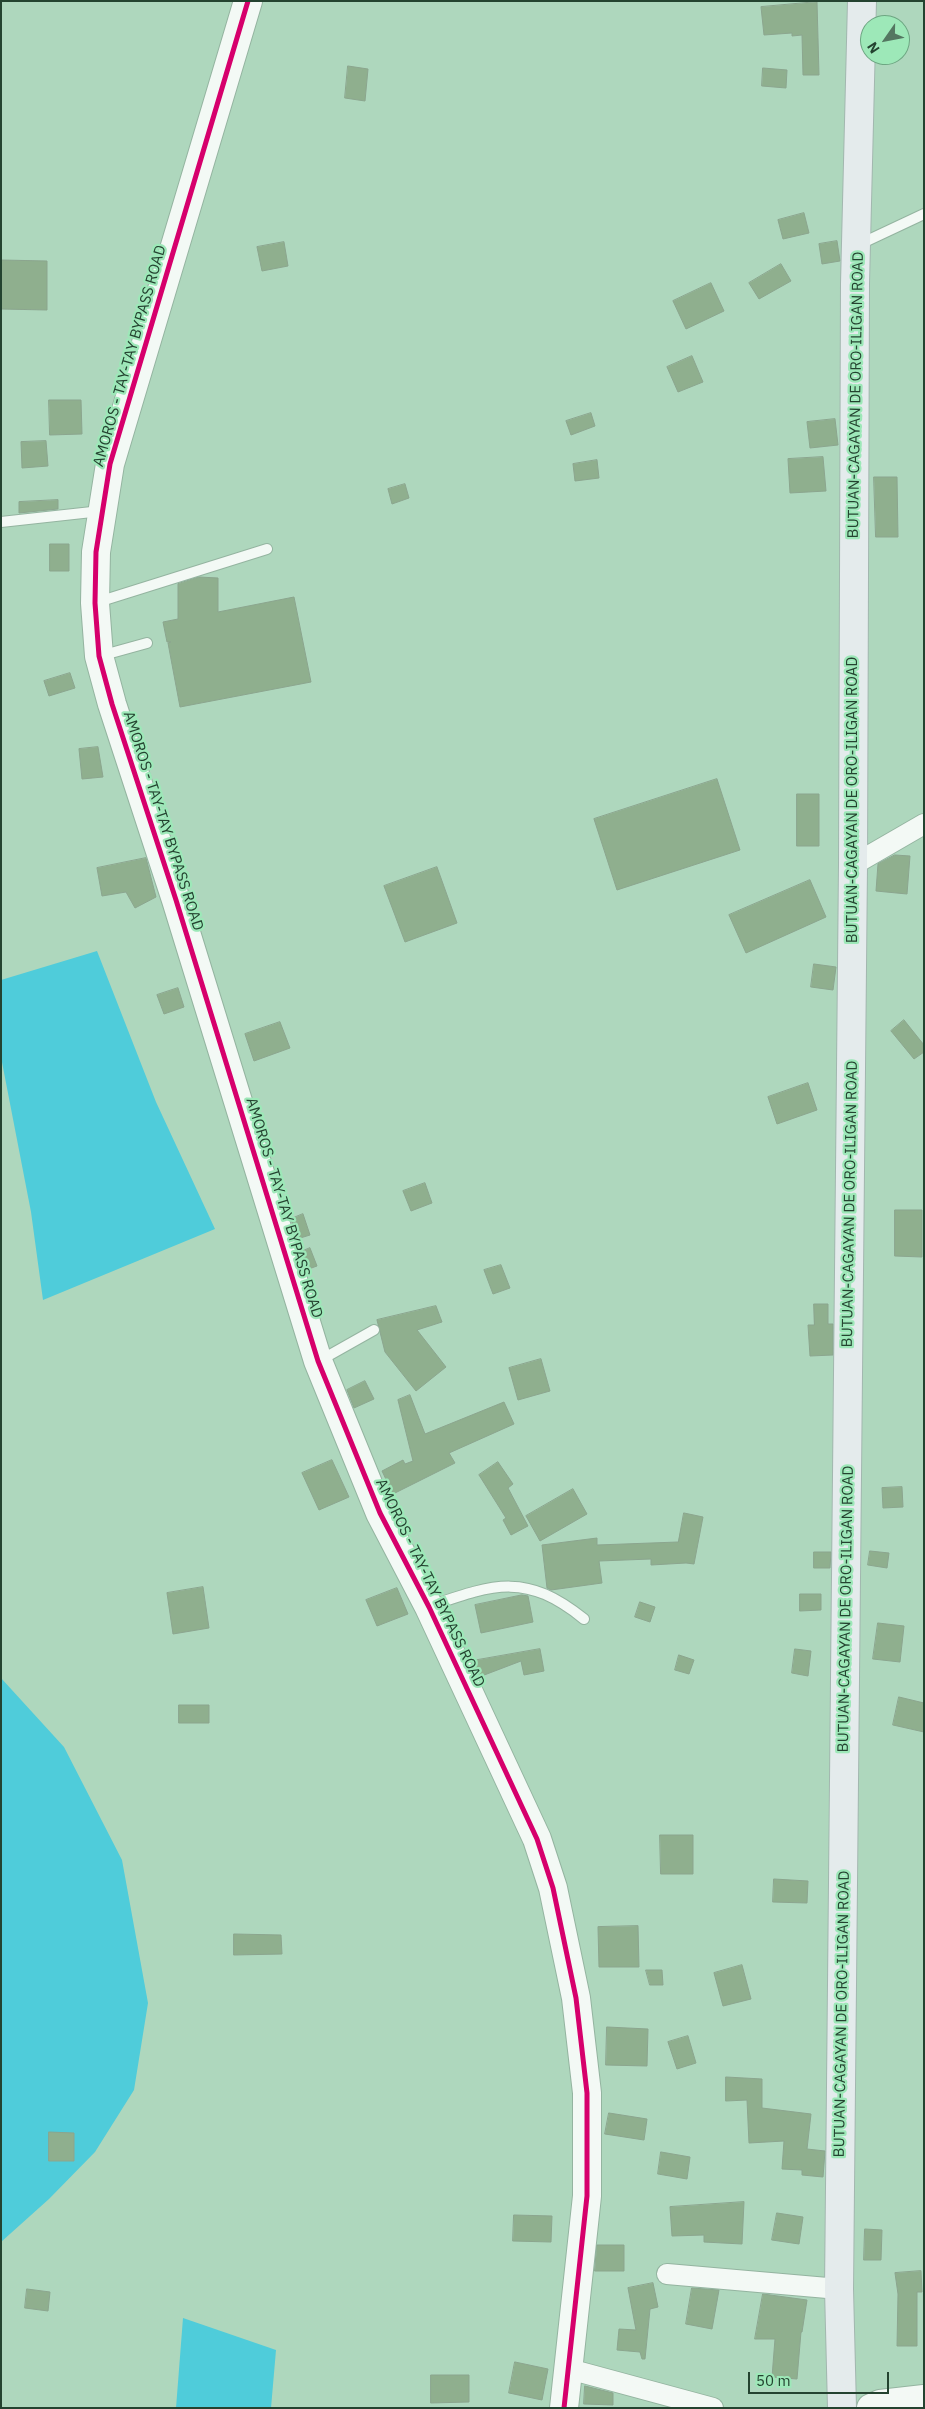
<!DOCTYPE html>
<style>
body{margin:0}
#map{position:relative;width:925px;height:2409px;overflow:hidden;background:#aed7bd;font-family:"IBM Plex Sans",sans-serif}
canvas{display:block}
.frame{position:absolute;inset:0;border:2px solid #244330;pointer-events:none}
.north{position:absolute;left:860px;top:15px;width:50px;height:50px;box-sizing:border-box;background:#9de8b8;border:1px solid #6da682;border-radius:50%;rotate:237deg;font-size:14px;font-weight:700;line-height:20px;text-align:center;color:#244330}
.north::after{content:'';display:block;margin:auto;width:18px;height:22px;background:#547761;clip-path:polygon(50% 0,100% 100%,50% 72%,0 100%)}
.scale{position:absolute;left:748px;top:2372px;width:141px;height:22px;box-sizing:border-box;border:2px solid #244330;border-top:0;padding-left:6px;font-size:15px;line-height:18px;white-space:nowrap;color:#244330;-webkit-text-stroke:4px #9de8b8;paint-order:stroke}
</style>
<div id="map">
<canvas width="925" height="2409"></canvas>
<div class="frame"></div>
<div class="north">N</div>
<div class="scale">50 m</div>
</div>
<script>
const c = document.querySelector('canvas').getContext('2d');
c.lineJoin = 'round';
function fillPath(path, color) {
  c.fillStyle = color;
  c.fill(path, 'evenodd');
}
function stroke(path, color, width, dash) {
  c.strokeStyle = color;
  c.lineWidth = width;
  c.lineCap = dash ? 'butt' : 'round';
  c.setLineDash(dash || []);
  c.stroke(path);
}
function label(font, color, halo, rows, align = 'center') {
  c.font = font + ' "IBM Plex Sans",sans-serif';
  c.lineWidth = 4.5;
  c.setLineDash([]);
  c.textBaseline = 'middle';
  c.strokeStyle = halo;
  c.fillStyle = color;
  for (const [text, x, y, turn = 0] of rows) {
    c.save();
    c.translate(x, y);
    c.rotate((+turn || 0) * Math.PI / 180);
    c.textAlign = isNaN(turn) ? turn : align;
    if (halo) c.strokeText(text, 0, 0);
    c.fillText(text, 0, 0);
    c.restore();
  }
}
const water = new Path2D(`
 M97 951 156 1102 215 1229 43 1300 31 1212 1 1057V980Z
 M1 1678 64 1747 122 1860 148 2003 134 2090 95 2152 49 2199 1 2242Z
 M183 2318 276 2350 271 2408H176Z`);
const building = new Path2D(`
 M817 2 819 75H803L802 35 792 36V33L764 35 761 7Z
 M348 66 368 69 365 101 345 98Z
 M763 68 787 70 786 88 762 86Z
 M804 213 809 233 783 239 778 220Z
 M837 241 840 261 822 264 819 244Z
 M284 242 288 266 262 271 257 247Z
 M1 260 47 261V310L1 309Z
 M781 264 791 281 759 299 749 283Z
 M711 283 724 311 686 329 673 301Z
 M692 356 703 382 678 392 667 367Z
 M49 400H81L82 434 50 435Z
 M591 413 595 426 571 435 566 421Z
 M835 419 838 445 810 448 807 422Z
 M46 441 48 466 22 468 21 442Z
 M823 457 826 491 790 493 788 459Z
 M597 460 599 478 575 481 573 464Z
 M874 477H897L898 537H876Z
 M405 484 409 498 392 504 388 489Z
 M58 500V509L19 513V502Z
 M50 544H69V571H50Z
 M199 577 218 578V612L294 597 311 682 180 707 168 643 171 642H167L163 622 178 619V584Z
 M70 673 75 688 49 696 44 681Z
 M98 747 103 777 82 779 79 749Z
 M717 779 740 850 617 890 594 819Z
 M797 794H819V846H797Z
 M895 855 910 856 907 894 876 891 878 864Z
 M146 858 156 897 135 908 126 892 102 896 97 868Z
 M437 867 457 923 405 942 384 886Z
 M810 880 826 917 746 953 729 915Z
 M814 964 836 967 833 990 811 987Z
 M178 988 184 1007 164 1014 157 995Z
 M904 1020 924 1045V1052L914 1059 891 1031Z
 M280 1022 290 1048 254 1061 245 1034Z
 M808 1083 817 1110 777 1124 768 1097Z
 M425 1183 432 1203 411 1211 403 1191Z
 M895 1210H922V1257L895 1256Z
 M303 1214 310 1235 297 1239 291 1219Z
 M310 1248 317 1266 306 1270 301 1252Z
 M501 1265 510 1288 493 1294 484 1270Z
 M814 1304H828V1324H833V1355L810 1356 808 1325H814Z
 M436 1306 442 1322 417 1330 446 1367 416 1391 385 1352 377 1320Z
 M541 1359 550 1391 518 1400 509 1368Z
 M365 1381 374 1399 354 1408 347 1390Z
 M410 1395 425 1434 504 1402 514 1424 449 1453 455 1463 393 1494 382 1471 403 1460 405 1464 413 1461 398 1400Z
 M332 1460 349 1497 319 1510 302 1473Z
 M498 1462 513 1484 508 1488 528 1526 511 1535 503 1520 506 1518 479 1475Z
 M902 1487 903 1507 883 1508 882 1488Z
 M573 1489 587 1514 540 1541 526 1516Z
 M684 1513 703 1517 694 1564 686 1563 651 1565V1559L599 1561 602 1583 551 1590 547 1588 542 1545 597 1538V1545L678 1542Z
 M870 1551 889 1553 887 1568 868 1565Z
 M814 1552H831L830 1568H814Z
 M203 1587 209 1628 173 1634 167 1593Z
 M397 1588 408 1614 377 1626 366 1600Z
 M800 1594H821V1610L800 1611Z
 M522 1595 528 1596 533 1622 481 1633 475 1605Z
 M640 1602 655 1607 650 1622 635 1617Z
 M878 1623 904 1626 900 1662 873 1659Z
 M540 1649 544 1671 524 1675 521 1661 479 1677 472 1661Z
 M795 1649 811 1651 808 1676 792 1673Z
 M679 1655 694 1660 689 1674 675 1670Z
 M899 1697 924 1703V1732L893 1725Z
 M179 1705H209V1723H179Z
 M660 1835H693V1874H661Z
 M774 1879 808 1881 807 1903 773 1902Z
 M638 1926 639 1967H599L598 1927Z
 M234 1934 281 1935 282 1954 234 1955Z
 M742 1965 751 1999 723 2006 714 1973Z
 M646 1970H662L663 1985H650Z
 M607 2027 648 2029 647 2066 606 2065Z
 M688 2036 696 2063 677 2069 668 2042Z
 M726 2077 762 2079V2108L811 2114 807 2149 825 2151 823 2177 802 2175V2170L782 2169 784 2141 749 2143 747 2100 726 2101Z
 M609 2113 647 2119 644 2140 605 2134Z
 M49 2132 74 2133V2161H49Z
 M661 2152 690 2157 687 2179 658 2174Z
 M744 2202 742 2244 704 2242V2235L672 2236 670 2207Z
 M777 2213 803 2217 799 2244 772 2240Z
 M514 2215 552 2216 551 2242 513 2241Z
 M865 2229 882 2230 881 2260H864Z
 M597 2245H624V2271H595Z
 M921 2271 922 2292H917V2346H897L898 2294 895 2273Z
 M653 2283 658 2307 650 2309 645 2359H642L640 2352 617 2350 619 2329 636 2330 628 2288Z
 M692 2288 719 2290 712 2329 686 2324Z
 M27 2289 50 2292 48 2311 25 2308Z
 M763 2294 807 2300 802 2332H801L797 2379 772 2377 775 2339H755Z
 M515 2362 548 2369 542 2400 509 2393Z
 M431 2375H469V2402L431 2403Z
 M585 2386 613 2393V2405L584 2404Z`);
const lane = new Path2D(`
 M858 245 924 214
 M1 522 101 511
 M98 602 267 549
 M100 656 147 643
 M319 1361 374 1330
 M430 1606C494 1584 526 1572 584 1619`);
const street = new Path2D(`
 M853 865 924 824
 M667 2274 839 2289
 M569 2369 713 2408`);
const secondary = new Path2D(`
 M248 1 110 464 96 552 95 603 99 656 112 704 176 900 318 1361 380 1513 429 1607 537 1839 553 1888 576 1998 587 2093V2196L564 2408
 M871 2408 880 2404 924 2399`);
const highway = new Path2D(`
 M842 2408 839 2289 853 865 855 284 862 1`);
const cycleway = new Path2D(`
 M248 1 110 464 96 552 95 603 99 656 112 704 176 900 318 1361 380 1513 429 1607 537 1839 553 1888 576 1998 587 2093V2196L564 2408`);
const streetNames = [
 ["AMOROS - TAY-TAY BYPASS ROAD",130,356,-74],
 ["BUTUAN-CAGAYAN DE ORO-ILIGAN ROAD",856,395,-89],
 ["BUTUAN-CAGAYAN DE ORO-ILIGAN ROAD",853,800,-90],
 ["AMOROS - TAY-TAY BYPASS ROAD",163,821,72],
 ["BUTUAN-CAGAYAN DE ORO-ILIGAN ROAD",850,1204,-89],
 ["AMOROS - TAY-TAY BYPASS ROAD",284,1208,73],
 ["AMOROS - TAY-TAY BYPASS ROAD",430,1583,64],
 ["BUTUAN-CAGAYAN DE ORO-ILIGAN ROAD",846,1609,-89],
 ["BUTUAN-CAGAYAN DE ORO-ILIGAN ROAD",842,2014,-89]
];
fillPath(water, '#4fccda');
fillPath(building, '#8faf8e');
stroke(building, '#8ba58e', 1);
stroke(lane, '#94b4a0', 12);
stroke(street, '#94b4a0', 22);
stroke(secondary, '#94b4a0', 30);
stroke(highway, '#a2b7af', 30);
stroke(lane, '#f3f9f5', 10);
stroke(street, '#f3f9f5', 20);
stroke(secondary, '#f3f9f5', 28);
stroke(highway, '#e4ebec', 28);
stroke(cycleway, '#d6006c', 5);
label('15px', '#244330', '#9de8b8', streetNames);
</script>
